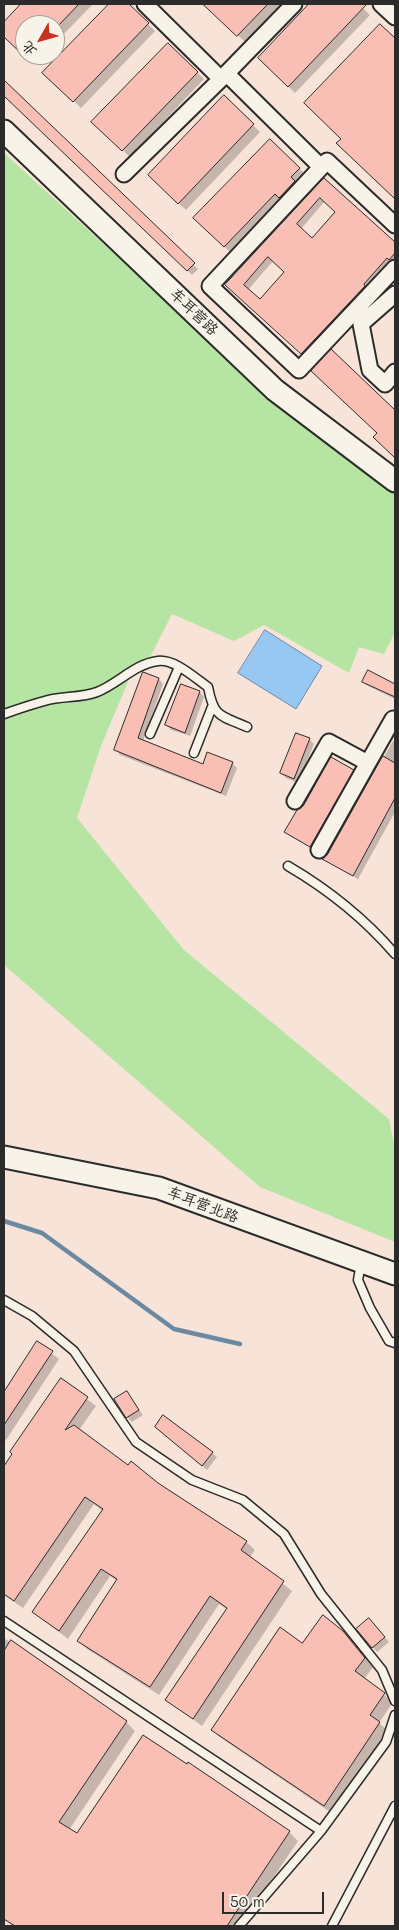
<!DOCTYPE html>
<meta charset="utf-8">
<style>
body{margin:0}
#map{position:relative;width:399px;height:1930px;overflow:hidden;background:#f8e3d8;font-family:Mali,"LXGW WenKai TC",sans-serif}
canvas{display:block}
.frame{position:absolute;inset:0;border:5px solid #2b2b2b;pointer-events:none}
.north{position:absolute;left:15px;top:15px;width:50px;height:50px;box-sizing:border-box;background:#f7f3e8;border:1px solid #a5a39c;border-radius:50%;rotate:232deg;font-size:14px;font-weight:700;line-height:20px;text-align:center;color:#2b2b2b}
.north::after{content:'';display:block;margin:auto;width:18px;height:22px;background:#c8321e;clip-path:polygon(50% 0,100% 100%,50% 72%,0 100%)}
.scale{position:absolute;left:222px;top:1892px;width:102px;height:22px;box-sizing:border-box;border:2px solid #2b2b2b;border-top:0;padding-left:6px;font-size:15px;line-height:18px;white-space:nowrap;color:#2b2b2b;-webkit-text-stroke:4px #f7f3e8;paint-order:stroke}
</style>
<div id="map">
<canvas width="399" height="1930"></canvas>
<div class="frame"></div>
<div class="north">北</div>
<div class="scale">50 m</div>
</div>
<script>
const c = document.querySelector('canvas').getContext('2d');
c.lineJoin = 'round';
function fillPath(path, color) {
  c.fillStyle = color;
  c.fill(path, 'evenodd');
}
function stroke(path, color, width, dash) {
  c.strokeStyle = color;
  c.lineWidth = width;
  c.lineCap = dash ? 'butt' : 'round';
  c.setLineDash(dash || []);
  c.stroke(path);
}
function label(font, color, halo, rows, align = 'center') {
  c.font = font + ' Mali,"LXGW WenKai TC",sans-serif';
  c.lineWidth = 4;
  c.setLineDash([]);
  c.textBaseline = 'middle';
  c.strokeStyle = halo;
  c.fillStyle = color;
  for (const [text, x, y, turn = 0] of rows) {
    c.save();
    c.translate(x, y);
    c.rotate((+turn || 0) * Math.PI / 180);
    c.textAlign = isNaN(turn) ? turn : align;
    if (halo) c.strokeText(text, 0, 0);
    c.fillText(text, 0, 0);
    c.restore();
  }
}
const green = new Path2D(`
 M4 153 269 395 395 490V632L384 654 359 647 349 673 264 625 234 641 172 614 149 659 135 665 101 746 77 818 184 950 389 1119 395 1149V1242L260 1187 4 965Z`);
const water = new Path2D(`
 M265 630 322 666 296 709 238 673Z`);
const shadow = new Path2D(`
 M23 4H93L55 43V25H25V55H43L34 65 4 35V24Z
 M111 4H127L155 31 81 108 44 73Z
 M212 4H281L245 42 208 7Z
 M311 4H359L370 15 295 93 259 58Z
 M380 25 395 40V198L338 143 342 139Z
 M168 45 204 79 130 157 93 122Z
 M4 82 198 269 192 275 4 94Z
 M224 97 260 132 186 210 150 175Z
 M270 140 306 175 231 253 195 218Z
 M324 180 395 244V262L307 357 231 289ZM325 201 337 212 313 240 301 229ZM273 261 285 272 260 300 248 290Z
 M368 671 395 685V699L368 686 363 681Z
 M159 679 163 684 143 741 204 766 232 763 237 768 226 796 120 755 116 750Z
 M182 686 200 692 204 697 190 736 171 730 167 725Z
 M309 739 314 744 298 783 286 778 281 773Z
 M393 741 395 742V812L358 879 324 859 328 855Z
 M353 771 357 775 315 850 286 832Z
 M38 1343 59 1359 4 1443V1394Z
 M61 1380 96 1406 79 1430 129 1467 246 1542 255 1550 250 1557 292 1591 202 1726 167 1700 228 1610 219 1604 159 1695 87 1649 78 1641 117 1581 110 1576 68 1639 33 1612 103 1511 94 1504 23 1608 4 1595V1466Z
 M127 1392 143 1415 132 1422 127 1417Z
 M161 1431 212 1453 217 1457 207 1470Z
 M374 1624 389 1642 377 1652 358 1629Z
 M343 1632 373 1667 364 1679 393 1702 379 1723 388 1731 333 1814 221 1738 212 1730 303 1644Z
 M4 1638 126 1722 135 1731 69 1830 77 1835 289 1832 298 1841 241 1926H13L4 1920Z`);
const stream = new Path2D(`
 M4 1221 42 1233 174 1329 240 1344`);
const building = new Path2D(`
 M21 4H79L59 25H25V57L4 37V22Z
 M109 4H129L149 23 73 102 42 73Z
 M203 4H268L237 36Z
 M309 4H367L288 87 258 58Z
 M380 24 395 38V199L336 143 341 139 304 103Z
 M168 43 198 72 122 151 91 122Z
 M4 80 195 263 187 271 4 96Z
 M224 95 254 124 178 204 148 175Z
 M270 139 300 168 291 177 295 181 279 198 275 194 224 247 193 218Z
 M324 178 395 242V253L389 260 387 258 364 284 365 286 301 354 225 285ZM320 198 335 212 312 238 297 224ZM268 257 284 272 260 299 244 285Z
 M331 349 395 410V458L373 437 377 433 311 371Z
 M368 670 395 684V697L362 682Z
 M143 672 159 678 138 738 203 764 207 752 233 762 221 793 114 750Z
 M181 684 200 691 185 733 165 725Z
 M296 733 310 738 294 779 280 773Z
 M383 756 395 763V798L353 876 322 859 327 855Z
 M331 757 354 770 310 847 284 832 297 810 303 806Z
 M37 1341 53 1351 4 1425V1392Z
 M61 1378 88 1397 65 1430 74 1425 128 1465 131 1461 158 1483 247 1541 241 1550 284 1581 193 1719 165 1700 227 1608 210 1596 150 1687 77 1641 117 1579 101 1569 59 1631 32 1612 103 1509 85 1497 14 1601 4 1594V1466L12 1454 10 1452Z
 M127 1391 139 1410 126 1418 114 1399Z
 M163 1415 213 1452 202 1466 155 1427Z
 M323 1615 343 1631 365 1658 355 1671 385 1693 370 1715 380 1722 324 1806 211 1730 280 1627 302 1643Z
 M369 1618 385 1637 372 1648 356 1629Z
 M11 1640 127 1721 59 1822 77 1833 143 1735 187 1764 188 1762 290 1831 227 1926H15L4 1919V1651Z`);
const lane = new Path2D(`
 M4 714C18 709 33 704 48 700 64 696 81 698 97 692 118 684 134 664 158 661 175 659 195 678 208 687 214 718 220 715 247 727
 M150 734 179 667
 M194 753 212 707
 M288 866C329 890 364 918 395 954
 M361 1263 358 1280 370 1308 389 1341 395 1343
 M4 1300 32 1316 74 1351 136 1442 192 1480 243 1500 284 1534 321 1594 382 1670 395 1701
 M4 1621 321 1831
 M239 1926 321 1831 386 1742 395 1715
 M332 1926 395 1806`);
const street = new Path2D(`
 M145 4 221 79
 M381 4 395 17
 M227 74 321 167
 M124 174 221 79 294 4
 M395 225 327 161 210 286 299 370 395 268
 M395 294 361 324 370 370 385 384 395 372
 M295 801 329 742 368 763 393 719 395 720
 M319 850 368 763`);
const secondary = new Path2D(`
 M4 131 275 390 395 481
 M4 1157 159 1188 395 1274`);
const streetNames = [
 ["车耳营路",194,312,44],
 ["车耳营北路",203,1205,21]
];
fillPath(green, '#b5e4a3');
fillPath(water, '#97c8f3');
stroke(water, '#6c89a3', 1);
fillPath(shadow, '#0003');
stroke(stream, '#6c89a3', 4.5);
fillPath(building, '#f9beb4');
stroke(building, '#2b2b2b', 1);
stroke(lane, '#2b2b2b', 11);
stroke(street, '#2b2b2b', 19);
stroke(secondary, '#2b2b2b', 25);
stroke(lane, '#f7f3e8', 8);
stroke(street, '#f7f3e8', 15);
stroke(secondary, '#f7f3e8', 21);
label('15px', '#2b2b2b', '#f7f3e8', streetNames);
</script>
